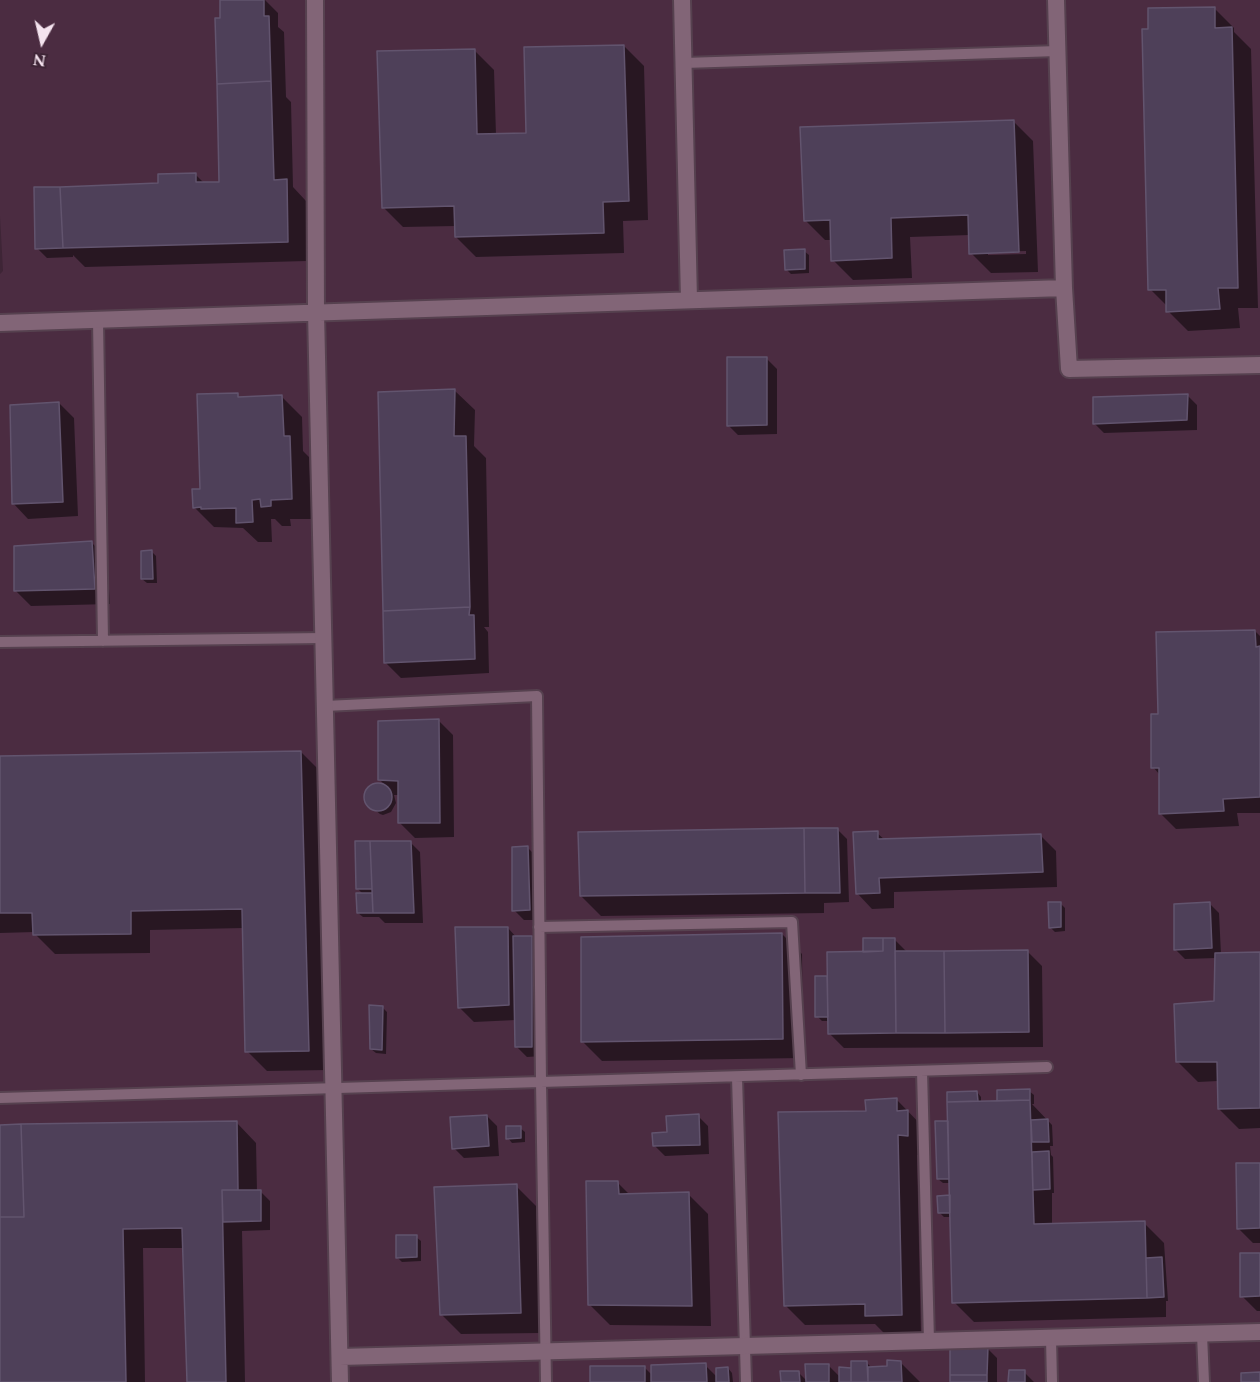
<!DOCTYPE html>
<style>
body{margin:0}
#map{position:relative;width:1260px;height:1382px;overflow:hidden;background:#3e2536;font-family:Spectral,serif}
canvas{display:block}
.north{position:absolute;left:12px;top:12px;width:60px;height:60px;-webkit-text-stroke:4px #3e2536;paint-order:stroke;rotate:188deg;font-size:16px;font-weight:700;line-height:24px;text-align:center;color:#f4e3ee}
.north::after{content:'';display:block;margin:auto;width:21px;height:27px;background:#f4e3ee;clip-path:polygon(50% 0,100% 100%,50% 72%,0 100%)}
</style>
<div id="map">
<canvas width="1260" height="1382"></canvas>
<div class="north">N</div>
</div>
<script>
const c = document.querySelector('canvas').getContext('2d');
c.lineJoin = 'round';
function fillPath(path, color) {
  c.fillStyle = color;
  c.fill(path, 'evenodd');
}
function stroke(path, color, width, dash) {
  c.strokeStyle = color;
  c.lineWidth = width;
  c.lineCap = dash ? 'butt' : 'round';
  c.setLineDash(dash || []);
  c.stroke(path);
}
const built = new Path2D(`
 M0 0H1260V1382H0V274L3 271 0 216Z`);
const shadow = new Path2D(`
 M221 0H265L278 13V27L284 32 286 97 291 102 293 187 306 201 307 261 85 267 73 255V257L47 258 37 248 160 184 195 174 204 183H220Z
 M1214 8 1234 28V32L1251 49 1258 308H1238L1240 328 1188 331 1168 311V307L1150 289Z
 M624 46 644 66 648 220 623 221 624 253 476 257 456 237V226L403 227 383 207 474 50 494 70 496 135 528 134Z
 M1013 121 1033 141 1038 272 991 273 971 253 970 235 910 237 912 278 853 280 833 260 832 240H825L805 220ZM1026 251V254L988 255V252Z
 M804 251 809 255V273L791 274 787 270Z
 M767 359 777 369V434L738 435 728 425Z
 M455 391 475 410 474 446 486 458 489 627H484L488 632 489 673 401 678 386 663Z
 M237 395 241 399 282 397 302 417 303 451 309 457 312 519H290L291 526H282L275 519H271L272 542H258L243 528 214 527 194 507 202 490Z
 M1187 395 1197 405V430L1104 433 1094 423Z
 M59 403 74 418 78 516 28 519 13 503Z
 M92 543 107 558 110 604 31 606 16 591Z
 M152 552 156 556 157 583H147L142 579Z
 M1255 631 1260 636V813H1237L1239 826 1176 829 1160 813V775L1153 767 1159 716Z
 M438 720 453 735 454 837 415 838 400 823V795H394L396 803 391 812 383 815 380 814 366 802 365 797 366 793 370 786 374 785H380L387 787 380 780Z
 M301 752 321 772 329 1070 267 1071 247 1051 244 928 150 930V953L55 954 35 934V932L0 933V758Z
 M837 829 847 839 849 902 824 903V913L601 916 581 896Z
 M877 833 885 840 1040 835 1056 851 1057 887 894 892V908L872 909 857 893Z
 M410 842 420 852 423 923H385L379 917H363L358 913 364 895 357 888Z
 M528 848 538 858 539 920H524L514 910Z
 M1060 903 1065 908V931L1055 932 1050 927Z
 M1209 903 1219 913 1221 954 1260 953V1128L1239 1129 1219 1109 1218 1081 1198 1082 1178 1062 1215 1002 1216 958 1185 959 1175 949Z
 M508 928 517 938 532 937 542 947V1056L527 1057 517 1047 516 1020 474 1022 459 1007Z
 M782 934 802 954 803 1058 602 1061 582 1041Z
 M895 940 908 953 1027 951 1042 966 1043 1047 844 1048 829 1033V1021H822L817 1016 816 978 829 977 865 953Z
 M382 1007 387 1012 386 1054 376 1053 371 1049Z
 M1029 1091 1034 1095V1104H1032L1052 1125 1053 1146H1050L1051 1155 1053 1157 1054 1193H1052V1225L1144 1223 1164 1243 1168 1301H1166V1317L974 1322 954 1302 952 1217H944L939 1212 951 1197V1183H943L938 1179 949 1122 948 1093 977 1092 981 1097V1103L999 1102Z
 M897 1100 928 1132V1155H917L921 1335H886L875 1324 805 1325 785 1305 867 1112Z
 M487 1116 497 1126 499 1156 464 1158 454 1148Z
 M698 1116 708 1126 709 1154 665 1156 655 1146Z
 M237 1123 256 1143 257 1191H260L270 1201V1230L242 1231 245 1382H189L184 1248H143L145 1382H0V1126Z
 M520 1128 525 1132V1142L512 1143 508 1138Z
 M1260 1164V1243H1253L1238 1228Z
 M617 1182 630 1195 688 1194 708 1214 711 1326 610 1325 590 1305Z
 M516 1186 536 1206 540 1333 461 1334 441 1314Z
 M416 1237 421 1241V1261L402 1262 397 1257Z
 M1260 1254V1311H1257L1242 1296Z
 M987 1348 997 1358V1382H952Z
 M900 1362 920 1382H782L798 1372 807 1381 828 1365 840 1377 867 1363 871 1367H888Z
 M705 1365 717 1377 728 1368 732 1373 733 1382H592L644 1367 652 1375Z
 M1024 1372 1034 1382H1010Z`);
const building = new Path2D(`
 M220 0H264V16H269L271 81 217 84 215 18H220Z
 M1215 7V28L1232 27 1238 288H1218L1220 309 1166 312V290H1148L1142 29H1148V8Z
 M624 45 629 201 603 202 604 233 455 237 454 206 382 208 377 51 475 49 477 134 526 133 524 47Z
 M271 81 274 180 287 179 288 242 63 248 60 187 158 183V174L196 173V182H219L217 84Z
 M1014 120 1019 252 969 254 968 215 891 218 892 258 831 261 830 220 804 221 800 127Z
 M34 187H60L63 248 35 249Z
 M805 249V269L785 270 784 250Z
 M727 357H767V425L727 426Z
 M455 389 454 436H466L470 607 383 611 378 392Z
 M238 393V397L282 395 284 436H290L292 499 271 500V506L261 507 260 499 252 500 253 522 236 523V508L201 509V507L193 508 192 489H200L197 394Z
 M1188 394 1187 420 1093 424V397Z
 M59 402 63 502 12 504 10 405Z
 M92 541 95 589 14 591V546Z
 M152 550 153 579H141V551Z
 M470 607 469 615H474L475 659 384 663 383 611Z
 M1255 630 1256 647 1260 646V797L1223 799 1224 811 1159 814V768H1151V714H1158L1156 632Z
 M439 719 440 823H398V781L378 780V721Z
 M301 751 309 1051 245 1052 242 909 131 911V934L33 935 32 913H0V756Z
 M364 797a14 14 0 1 1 28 0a14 14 0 1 1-28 0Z
 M804 828 805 893 580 896 578 832Z
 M804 828H838L840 893H805Z
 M878 831V839L1041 834 1043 872 879 878 880 893 856 894 853 832Z
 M355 841H370L372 889H356Z
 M370 841H411L414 913H373Z
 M528 846 530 910 512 911V847Z
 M356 893H372L373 913H357Z
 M1048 902H1061V927L1049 928Z
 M1210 902 1212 948 1174 950V904Z
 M455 927H508L509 1005 458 1008Z
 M782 933 783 1039 581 1042V937Z
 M513 936H532V1047H515Z
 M863 938H883V951L863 952Z
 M883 938H895L896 1033 828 1034 827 952 883 951Z
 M1028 950 1029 1032 945 1033 944 951Z
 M895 951H944L945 1033H896Z
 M1260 952V1108L1218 1109 1217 1062H1176L1174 1004 1214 1001 1215 953Z
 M815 976H827L828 1017H815Z
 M369 1005 383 1006 382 1050 370 1049Z
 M1030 1089V1100L997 1101V1090Z
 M977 1091 978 1101 947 1102V1092Z
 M897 1098V1111L908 1110V1136L898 1135 902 1315 865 1316V1304L784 1306 778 1112 866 1111 865 1100Z
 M1030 1100 1034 1224 1145 1221 1147 1298 952 1303 947 1102Z
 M699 1114 700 1145 653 1146 652 1133 667 1132 666 1116Z
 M487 1115 489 1146 452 1149 450 1117Z
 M1048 1119 1049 1142H1032L1031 1120Z
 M237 1121 238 1190H222L226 1382H187L182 1228 123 1229 126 1382H0V1217H24L21 1124Z
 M935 1121H948L949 1179H937Z
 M21 1124 24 1217H0V1125Z
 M506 1126H521V1138L506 1139Z
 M1049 1151 1050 1189 1033 1190 1032 1152Z
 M1236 1163H1260V1228L1237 1229Z
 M586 1181H618L619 1194 689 1192 692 1306 588 1305Z
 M517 1184 521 1313 440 1315 434 1187Z
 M222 1190H261V1221L223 1222Z
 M950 1195V1213H938L937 1196Z
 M396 1235H417V1257L396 1258Z
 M1240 1253H1260V1296L1240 1297Z
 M1162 1257 1164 1297 1147 1298 1146 1258Z
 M988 1347 987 1375H950V1349Z
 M887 1360 901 1361 902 1382H868V1367L887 1366Z
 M851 1361H867L868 1382H851Z
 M706 1363 707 1382H651V1365Z
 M805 1364H829V1382H806Z
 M590 1366H645V1382H590Z
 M728 1367 729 1382H716V1368Z
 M839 1367 851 1368V1382H839Z
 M1009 1370H1025V1382H1008Z
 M780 1371H799L800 1382H781Z
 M1260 1372V1382H1241V1373Z
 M950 1375H987V1382H950Z`);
const service = new Path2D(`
 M684 63 1058 51
 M98 320 103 641
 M0 642 324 638
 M325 706 537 696 541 1082 546 1382
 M539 927 792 922 801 1075
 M922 1071 929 1341
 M737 1077 746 1382
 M0 1098 1047 1067
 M1202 1334 1204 1382
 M1051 1338 1052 1382`);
const minor = new Path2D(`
 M315 0 316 312 340 1382
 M682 0 689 300
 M1056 0 1064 288 1069 369 1260 365
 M0 323 1064 288
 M340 1357 1260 1332`);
fillPath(built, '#4b2c41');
fillPath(shadow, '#0007');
fillPath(building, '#4e4059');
stroke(building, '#62546e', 1.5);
stroke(service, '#56414f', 14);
stroke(minor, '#56414f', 20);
stroke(service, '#826577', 10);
stroke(minor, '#826577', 16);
</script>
